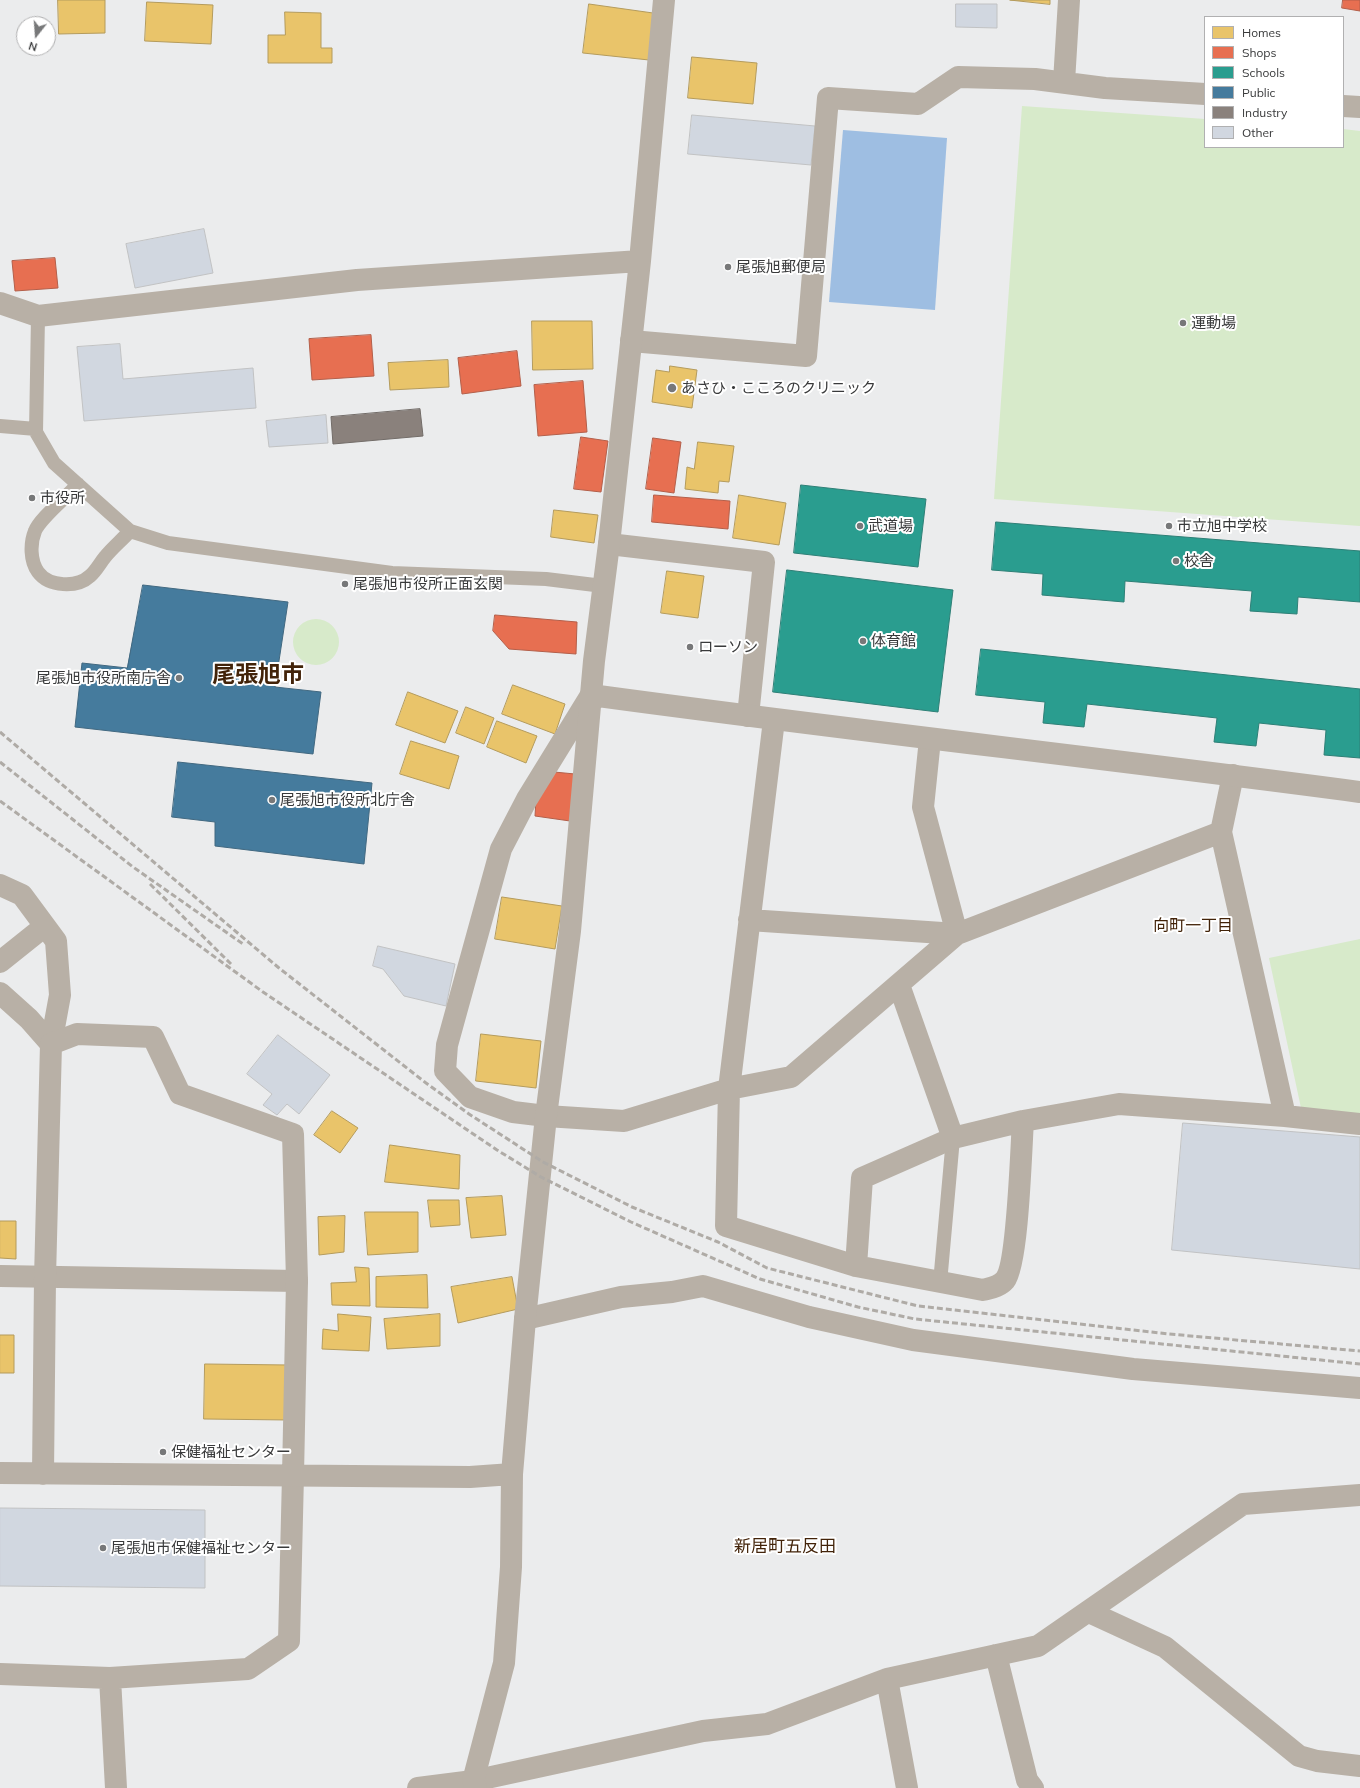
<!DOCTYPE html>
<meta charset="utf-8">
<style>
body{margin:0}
#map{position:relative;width:1360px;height:1788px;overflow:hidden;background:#ebeced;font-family:Mulish,sans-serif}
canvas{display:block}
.legend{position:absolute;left:1204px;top:16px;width:140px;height:132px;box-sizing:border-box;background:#fff;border:1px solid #b0b0b1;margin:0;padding:5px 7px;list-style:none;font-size:12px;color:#393a3b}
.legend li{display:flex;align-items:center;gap:8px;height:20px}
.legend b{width:20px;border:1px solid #b0b0b1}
.north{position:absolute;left:16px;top:16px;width:40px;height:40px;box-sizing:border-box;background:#fff;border:1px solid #b0b0b1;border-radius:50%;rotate:197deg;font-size:11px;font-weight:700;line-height:16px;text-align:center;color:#393a3b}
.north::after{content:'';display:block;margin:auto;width:14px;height:18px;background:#777879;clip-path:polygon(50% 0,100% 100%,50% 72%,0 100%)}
</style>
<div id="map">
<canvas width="1360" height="1788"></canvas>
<ul class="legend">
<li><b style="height:11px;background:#e9c46a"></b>Homes</li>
<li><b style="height:11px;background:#e76f51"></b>Shops</li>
<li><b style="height:11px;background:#2a9d8f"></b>Schools</li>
<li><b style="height:11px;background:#457b9d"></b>Public</li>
<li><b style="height:11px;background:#8a817c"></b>Industry</li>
<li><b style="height:11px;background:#d1d7e0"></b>Other</li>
</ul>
<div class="north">N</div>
</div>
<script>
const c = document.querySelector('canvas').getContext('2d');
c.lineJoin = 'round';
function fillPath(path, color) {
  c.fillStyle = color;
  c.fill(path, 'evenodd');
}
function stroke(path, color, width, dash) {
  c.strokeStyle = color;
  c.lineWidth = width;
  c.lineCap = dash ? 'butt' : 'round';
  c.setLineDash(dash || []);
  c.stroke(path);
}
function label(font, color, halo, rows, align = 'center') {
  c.font = font + ' Mulish,"Noto Sans JP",sans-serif';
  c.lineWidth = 4;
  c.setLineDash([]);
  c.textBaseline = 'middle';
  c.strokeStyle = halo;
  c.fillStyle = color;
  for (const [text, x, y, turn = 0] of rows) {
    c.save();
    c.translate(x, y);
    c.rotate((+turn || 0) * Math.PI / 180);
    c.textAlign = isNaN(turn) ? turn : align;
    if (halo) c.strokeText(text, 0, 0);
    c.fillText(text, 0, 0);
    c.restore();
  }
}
const green = new Path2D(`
 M1022 106 1205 119V147H1343V129L1360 131V526L994 499Z
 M293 642a23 23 0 1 1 46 0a23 23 0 1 1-46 0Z
 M1360 939V1114L1301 1108 1269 958Z`);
const water = new Path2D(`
 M843 130 947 138 935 310 829 302Z`);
const homes = new Path2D(`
 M58 0H105V33L59 34Z
 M1010 0H1050V4Z
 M147 2 213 5 211 44 145 41Z
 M589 4 653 13 649 60 583 53Z
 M285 12 321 13V48H332V63H268V35H285Z
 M692 57 757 63 753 104 688 98Z
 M532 321H592L593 369 533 370Z
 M448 360 449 387 390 390 388 363Z
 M670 366 697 370 692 408 652 402 656 370 669 372Z
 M698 442 734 446 729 482 719 481 718 493 685 489 687 467 694 469Z
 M739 495 786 503 779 545 733 538Z
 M554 510 598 515 594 543 551 537Z
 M667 571 704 576 698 618 661 613Z
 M513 685 565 704 555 734 502 714Z
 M408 692 458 711 445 743 396 725Z
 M466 707 494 718 484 744 456 733Z
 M497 721 537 736 526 763 487 747Z
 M411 741 459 756 449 789 400 774Z
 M502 897 562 906 555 949 495 939Z
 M481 1034 541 1041 536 1088 476 1081Z
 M332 1111 358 1128 340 1153 314 1135Z
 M390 1145 460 1155 459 1189 385 1182Z
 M502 1196 506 1235 471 1238 466 1198Z
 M428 1200H459L460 1225 431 1227Z
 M365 1212H418V1252L368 1255Z
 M345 1216 344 1252 319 1255 318 1217Z
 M0 1221H16V1259L0 1258Z
 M355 1267 369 1268 370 1306 332 1305 331 1283 356 1282Z
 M427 1275 428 1308 376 1307V1277Z
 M512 1277 518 1309 458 1323 451 1287Z
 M338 1314 371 1317 369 1351 322 1349 323 1329 338 1331Z
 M440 1314V1346L387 1349 384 1319Z
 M0 1335H14V1373H0Z
 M205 1364 289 1365 288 1420 204 1419Z`);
const shops = new Path2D(`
 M1343 0H1360V11L1342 8Z
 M55 258 58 288 15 291 12 261Z
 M371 335 374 376 312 380 309 339Z
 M517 351 521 386 462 394 458 358Z
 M583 381 587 432 538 436 534 385Z
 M581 437 608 441 601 492 574 489Z
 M653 438 681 442 674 493 646 489Z
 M654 495 730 501 728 529 652 522Z
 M495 615 577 622 576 654 509 649 493 631Z
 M554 772 575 774 570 821 535 816 536 799Z`);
const schools = new Path2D(`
 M801 485 926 499 918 567 794 553Z
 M996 522 1360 551V602L1298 597 1297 614 1250 611 1252 591 1125 581 1124 602 1042 595 1043 574 992 570Z
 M787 570 953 590 938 712 773 692Z
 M981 649 1360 689V758L1324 755 1326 730 1259 723 1256 746 1214 742 1217 718 1087 704 1084 727 1043 723 1045 702 976 695Z`);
const public = new Path2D(`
 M143 585 288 602 275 687 321 692 313 754 75 727 82 663 127 668Z
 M178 762 372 783 364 864 215 846V822L172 817Z`);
const industry = new Path2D(`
 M420 409 423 436 333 444 331 417Z`);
const building = new Path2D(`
 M956 4H997V28L956 27Z
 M692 115 815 126 811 165 688 154Z
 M204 229 213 273 135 288 126 244Z
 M120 344 123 379 253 368 256 408 84 421 77 347Z
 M326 415 328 443 269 447 266 421Z
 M378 946 455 964 446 1006 404 996 383 969 373 966Z
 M278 1035 330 1075 299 1114 287 1104 277 1115 263 1105 272 1094 247 1074Z
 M1183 1123 1360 1137V1269L1172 1250Z
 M0 1508 205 1510V1588L0 1586Z`);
const service = new Path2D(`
 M38 316 36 432 54 463 130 531 168 543 392 573 546 579 603 586
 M0 426 36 429
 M78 484C67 497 40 518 35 531 30 543 30 561 38 572 49 587 77 588 90 576 96 571 100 563 105 557 112 548 122 540 130 531
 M940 1283 953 1138`);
const minor = new Path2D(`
 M1064 82 1069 0
 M1343 106 1360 107
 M631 341 806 356 828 98 918 104 958 77 1035 79 1105 88 1205 94
 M609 544 764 562 748 716
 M591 695 527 799 501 849 447 1045 445 1071 470 1097 513 1112 546 1116 624 1121 729 1089 791 1077 957 934 1221 832
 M774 720 729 1089 726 1226 856 1266 983 1290C990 1288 999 1287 1005 1280 1018 1264 1021 1149 1023 1121
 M1233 775 1221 832 1285 1116
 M0 885 22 895 56 941 60 995 51 1044 29 1019 0 993
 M749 920 957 934 923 807 930 739
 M0 962 45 926
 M899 985 953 1138
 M856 1266 862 1178 953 1138 1023 1121 1119 1104 1285 1116 1360 1124
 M0 1276 297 1281
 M525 1319 621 1297 672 1292 703 1286 809 1317 913 1340 1133 1369 1360 1388
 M1089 1612 1165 1647 1299 1756 1317 1761 1360 1766
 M996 1655 1027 1780 1033 1788
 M0 1674 110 1678 248 1669 289 1641 293 1475
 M110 1678 116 1788
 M887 1679 907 1788
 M418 1788 473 1781 703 1731 767 1724 887 1679 1038 1646 1243 1504 1360 1495`);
const tertiary = new Path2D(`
 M0 303 38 316 357 280 640 261
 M591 695C847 730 1104 758 1360 792
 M0 1473 470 1477 512 1474
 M43 1474 45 1278 51 1044 77 1034 153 1037 180 1094 293 1134 297 1281 293 1475
 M476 1788 473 1781 504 1663 511 1567 512 1474 525 1319 546 1116 570 931 594 661 609 544 640 261 664 0`);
const rail = new Path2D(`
 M0 732 279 968 426 1083 469 1114 543 1162 632 1207 718 1242 767 1268 918 1306 1169 1334 1360 1351
 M0 762 133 867 243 944
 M0 801 263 992 497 1150 541 1177 631 1222 760 1279 858 1307 915 1319 1360 1364
 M150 884 231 964`);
const markers = [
 [728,267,4,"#777879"],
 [1183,323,4,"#777879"],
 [672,388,5,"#777879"],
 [32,498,4,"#777879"],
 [860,526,4,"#777879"],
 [1169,526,4,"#777879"],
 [1176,561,4,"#777879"],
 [345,584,4,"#777879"],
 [863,641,4,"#777879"],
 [690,647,4,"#777879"],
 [179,678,4,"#777879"],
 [272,800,4,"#777879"],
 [163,1452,4,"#777879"],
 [103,1548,4,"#777879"]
];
const poiNames = [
 ["尾張旭郵便局",736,267],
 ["運動場",1191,323],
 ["あさひ・こころのクリニック",681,388],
 ["市役所",40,498],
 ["武道場",868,526],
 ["市立旭中学校",1177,526],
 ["校舎",1184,561],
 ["尾張旭市役所正面玄関",353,584],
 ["体育館",871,641],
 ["ローソン",698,647],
 ["尾張旭市役所南庁舎",171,678,"right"],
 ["尾張旭市役所北庁舎",280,800],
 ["保健福祉センター",171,1452],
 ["尾張旭市保健福祉センター",111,1548]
];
const neighbourhoodNames = [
 ["向町一丁目",1193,926]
];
const quarterNames = [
 ["新居町五反田",785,1547]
];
const townNames = [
 ["尾張旭市",258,675]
];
fillPath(green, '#d7eaca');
fillPath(water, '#9ebee2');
fillPath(homes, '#e9c46a');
stroke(homes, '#b49b5c', 1);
fillPath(shops, '#e76f51');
stroke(shops, '#b35f4a', 1);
fillPath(schools, '#2a9d8f');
stroke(schools, '#2e7f76', 1);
fillPath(public, '#457b9d');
stroke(public, '#416880', 1);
fillPath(industry, '#8a817c');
stroke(industry, '#726c68', 1);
fillPath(building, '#d1d7e0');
stroke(building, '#c1c2c3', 1);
stroke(service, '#b8b0a6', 14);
stroke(minor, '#b8b0a6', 22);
stroke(tertiary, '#b8b0a6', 22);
stroke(rail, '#afaba6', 3, [6, 3]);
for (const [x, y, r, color] of markers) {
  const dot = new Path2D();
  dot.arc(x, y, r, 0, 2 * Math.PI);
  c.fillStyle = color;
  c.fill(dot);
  stroke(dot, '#fff', 1.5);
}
label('15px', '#393a3b', '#fff', poiNames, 'left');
label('16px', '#422309', '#fff', neighbourhoodNames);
label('17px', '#422309', '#fff', quarterNames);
label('bold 23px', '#422309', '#fff', townNames);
</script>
